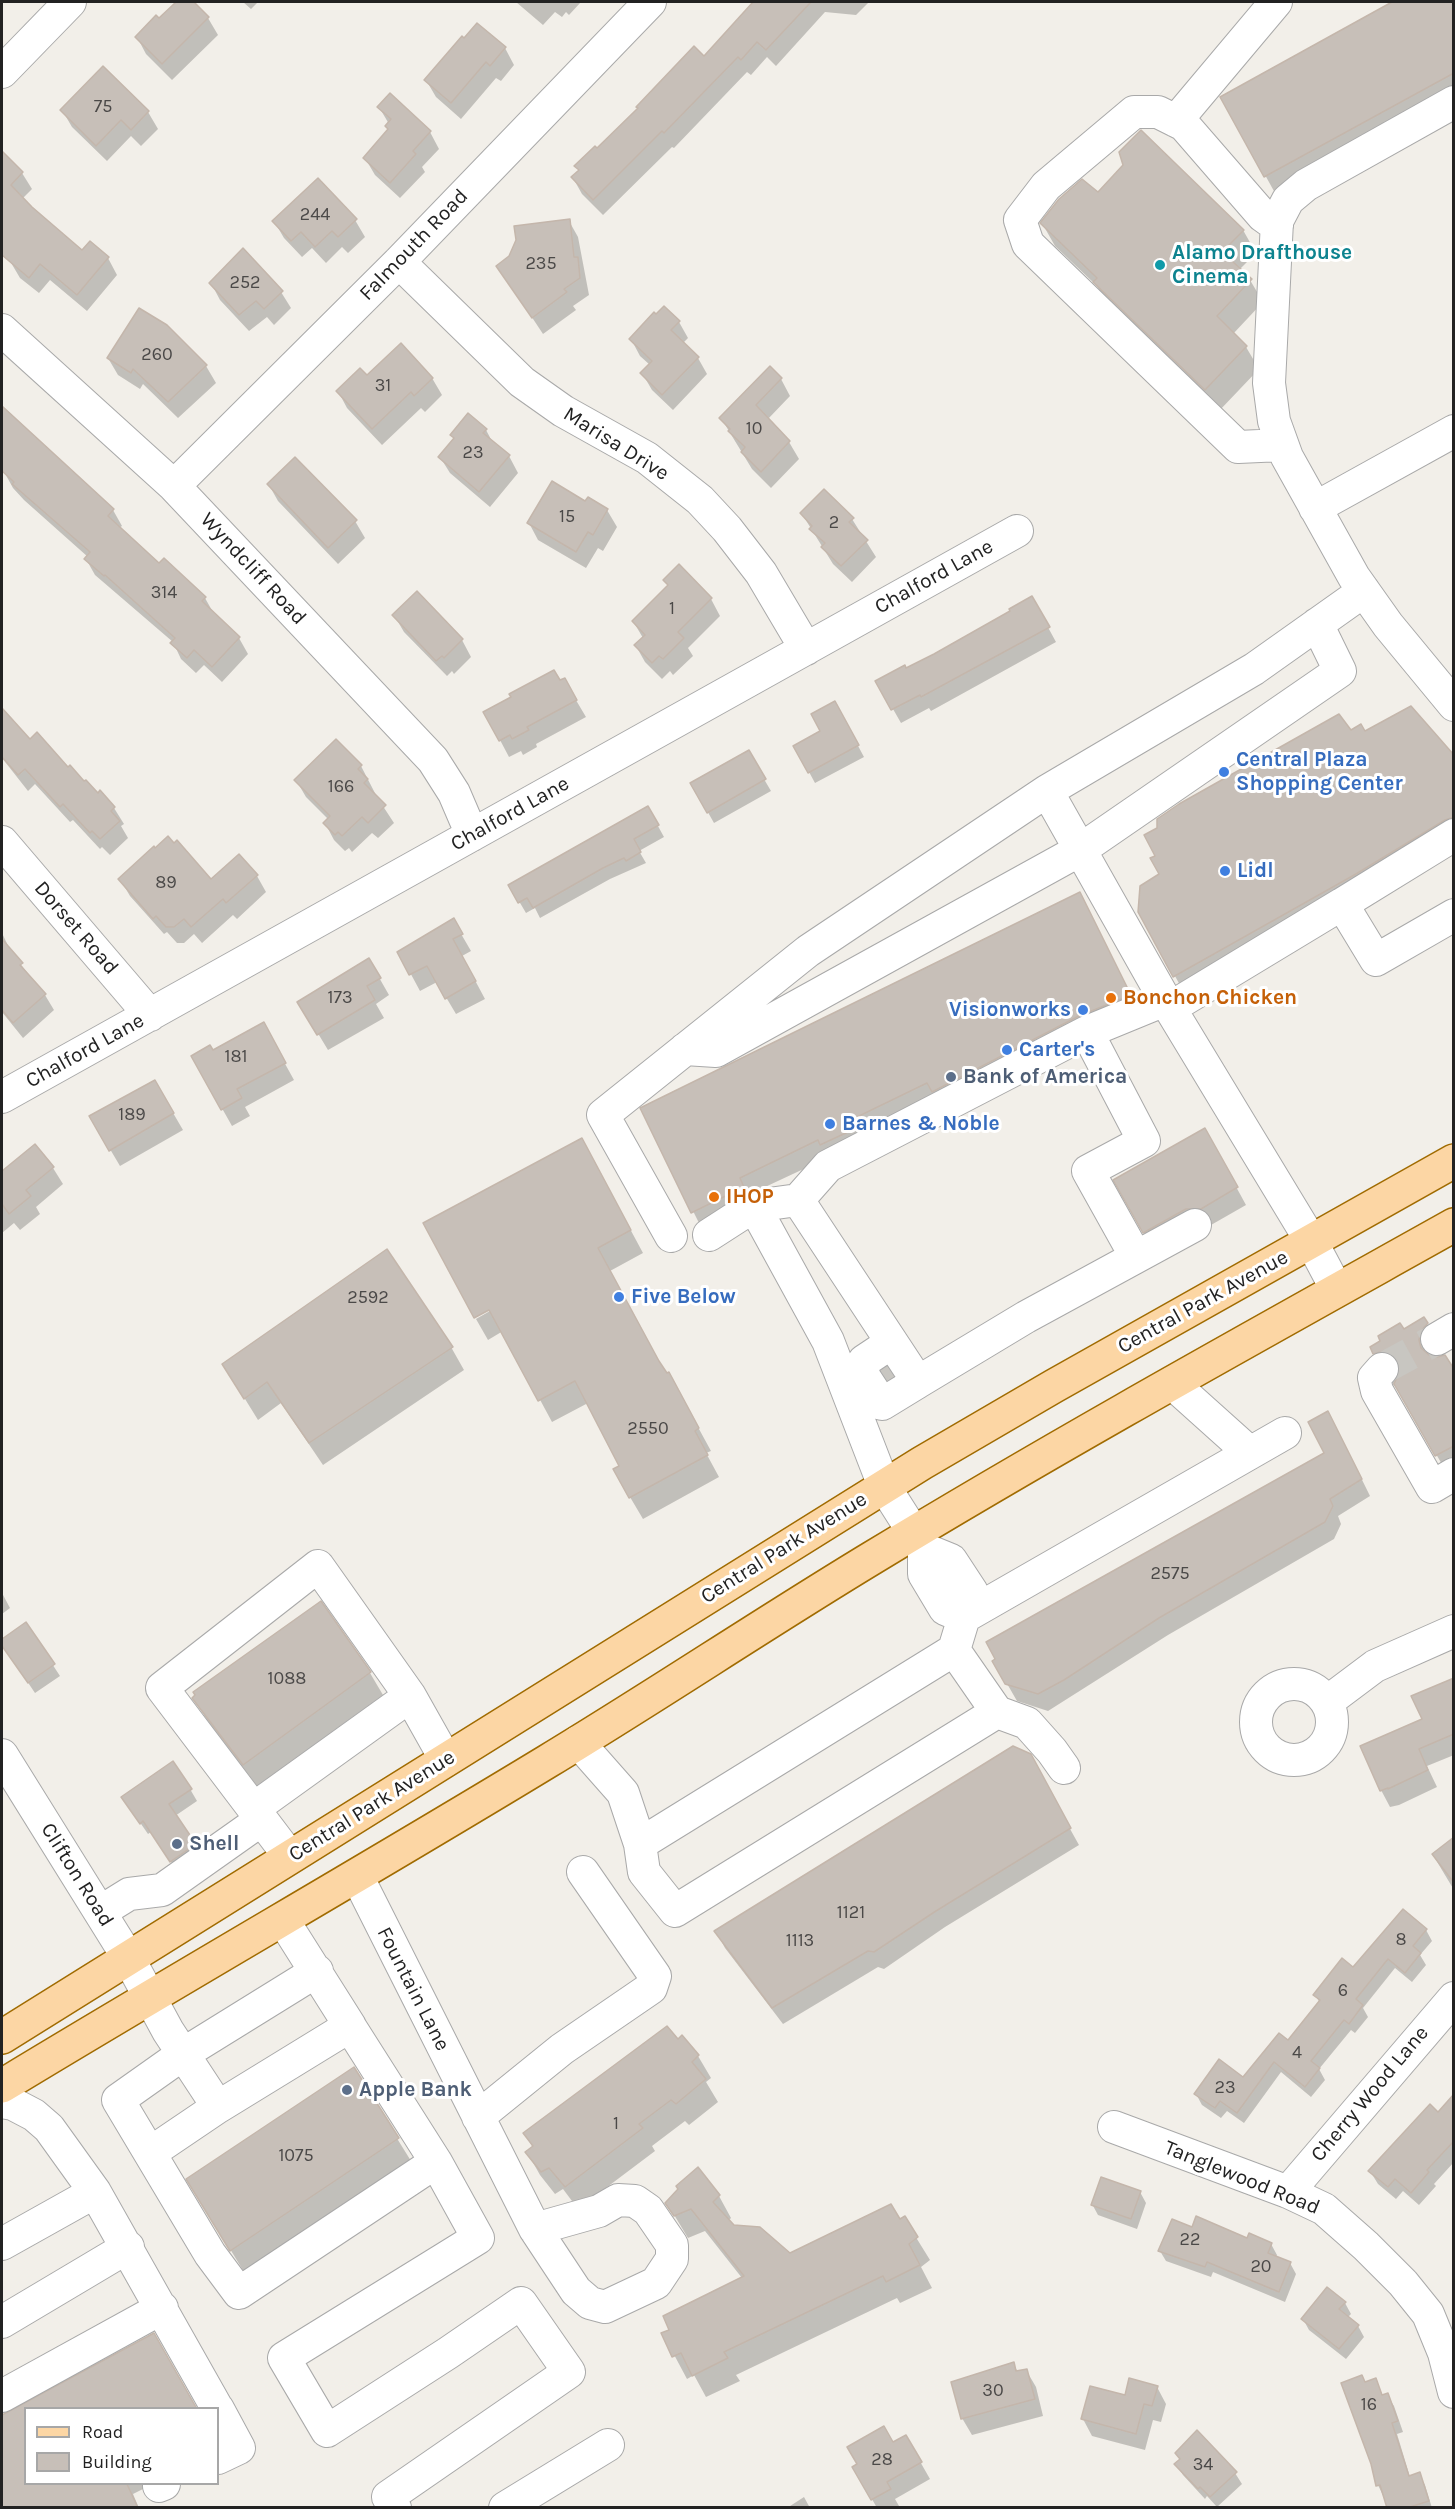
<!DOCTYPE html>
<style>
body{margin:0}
#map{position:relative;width:1455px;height:2509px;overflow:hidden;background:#f2efe9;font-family:Karla,sans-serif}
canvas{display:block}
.frame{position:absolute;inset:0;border:3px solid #222;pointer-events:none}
.legend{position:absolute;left:24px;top:2407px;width:195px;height:78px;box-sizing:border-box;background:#fff;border:2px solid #a7a7a7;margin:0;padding:8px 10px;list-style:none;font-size:18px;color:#222}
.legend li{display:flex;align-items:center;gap:12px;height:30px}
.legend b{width:30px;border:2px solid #a7a7a7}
</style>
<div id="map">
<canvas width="1455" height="2509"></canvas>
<div class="frame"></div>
<ul class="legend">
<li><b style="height:8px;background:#fcd6a4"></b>Road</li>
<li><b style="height:16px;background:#c7bfb8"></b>Building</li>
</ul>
</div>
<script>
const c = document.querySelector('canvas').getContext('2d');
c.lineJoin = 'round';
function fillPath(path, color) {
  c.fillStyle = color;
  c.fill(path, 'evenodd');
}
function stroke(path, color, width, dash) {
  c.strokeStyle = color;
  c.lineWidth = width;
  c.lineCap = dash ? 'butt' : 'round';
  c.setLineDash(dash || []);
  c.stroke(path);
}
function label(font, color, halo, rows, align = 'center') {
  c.font = font + ' Karla,sans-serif';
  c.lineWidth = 6;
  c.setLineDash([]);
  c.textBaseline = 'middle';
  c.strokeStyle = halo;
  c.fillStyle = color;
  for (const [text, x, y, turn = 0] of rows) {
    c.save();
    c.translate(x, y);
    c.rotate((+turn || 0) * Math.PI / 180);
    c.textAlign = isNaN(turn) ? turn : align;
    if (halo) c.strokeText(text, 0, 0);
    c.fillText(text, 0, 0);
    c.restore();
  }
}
const shadow = new Path2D(`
 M178 2H192L208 18 218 35 172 80 146 54 137 37Z
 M243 2H258L251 9Z
 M516 2H581L569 15 566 12 562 17 555 12 543 25Z
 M750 2H869L856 15 825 12 776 66 767 57 751 75 747 72 674 148 672 147 603 215 582 194 573 178 579 171 576 166 704 58 752 5Z
 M1395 2H1454V95L1275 193 1222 97Z
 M505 48 514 65 501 81 496 78 461 119 436 97 426 80Z
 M103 68 148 112 158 129 141 146 131 136 107 161 72 127 62 110Z
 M379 107 430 132 439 149 422 167 425 172 400 198 375 175 365 158 389 130V124Z
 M6 157 22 173 32 189 22 199 83 252 108 258 117 275 87 311 50 280 39 293 20 278 10 261 12 259 2 249V161Z
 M1098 194 1243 230 1256 253 1239 270 1250 280 1263 302 1233 334 1246 347 1259 369 1219 411 1108 305 1097 286 1055 246 1042 223Z
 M355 220 365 237 348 253 342 247 326 263 312 248 302 257 284 238 274 221Z
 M569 221 578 237 589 295 573 306 576 310 543 334 498 266Z
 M211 283 281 292 291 308 274 325 267 317 249 331 220 300Z
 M679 322 688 338 683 343 698 358 707 374 673 410 652 390 642 373 650 365 640 356 631 339Z
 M166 327 206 366 216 383 178 418 143 384 140 389 118 375 108 358Z
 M366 377 432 378 442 395 425 412 421 408 382 445 347 408 338 391Z
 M781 379 790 396 768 419 789 442 799 459 771 488 752 469 721 418Z
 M6 412 113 510 122 526 119 528 159 566 205 598 214 614 239 638 248 654 222 682 204 665 196 673 181 659 173 642 95 575 86 559 88 557 24 500 13 488 2 468V418Z
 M486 430 493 443 509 456 518 473 490 507 450 473 440 457 454 440 452 435Z
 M269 485 355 521 365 538 338 564 278 501Z
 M607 510 617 527 603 551 598 548 586 568 538 540 529 523Z
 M802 514 852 519 876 557 852 582 833 564Z
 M679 567 711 599 720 616 688 648 693 656 673 675 670 671 662 679 645 662 636 646 643 638 633 621 669 587Z
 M1032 598 1056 642 931 711 929 708 901 723 877 681 906 669 1012 612Z
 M394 615 462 640 471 657 454 674 452 671 447 676 404 632Z
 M564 680 586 717 536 744 537 747 523 755 521 751 509 757 500 740Z
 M835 703 864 757 815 783 795 746 822 731Z
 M2 710 29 741 68 769 114 808 124 824 121 826 128 838 110 855 102 847 100 849 73 820 70 822 35 784 28 791 2 758Z
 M1351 732 1365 733 1454 757V844L1187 998 1140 912 1161 875Z
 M748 752 771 791 714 823 692 784Z
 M361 766 377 797 394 823 378 838 372 833 352 852 349 848 345 851 334 840 325 823 328 819 306 797 296 780Z
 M648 808 664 837 639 851 646 863 610 879 540 918 535 908 526 913 510 886Z
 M174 845 211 881 257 876 266 892 237 919 233 915 202 943 194 934 184 943H177L167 932 164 934 130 896 120 879 155 850Z
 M1080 894 1139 1012 748 1195 702 1229 642 1109Z
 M453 920 471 951 462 956 485 999 456 1014 437 982 420 991 399 952Z
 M2 933 11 952 45 995 54 1010 23 1038 2 1012Z
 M369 960 389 995 376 1004 384 1018 328 1050 299 1002Z
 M263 1024 294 1080 245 1107 250 1116 232 1126 193 1057 212 1051Z
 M155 1082 183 1130 120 1166 91 1117Z
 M1205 1130 1246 1205 1211 1225 1196 1226 1154 1249 1115 1180Z
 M35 1146 53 1168 63 1184 36 1207 40 1214 20 1230 14 1223 2 1233V1173Z
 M594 1162 643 1253 610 1271 664 1371 681 1396 711 1451 706 1453 719 1477 643 1519 630 1497 621 1466 588 1403 552 1422 503 1331 488 1340 476 1319 497 1307Z
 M1424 1319 1454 1372V1485L1396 1385 1394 1386 1372 1348Z
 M451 1347 464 1370 323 1465 281 1403 258 1420 237 1386Z
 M886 1370 894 1382 891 1384 884 1371Z
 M1337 1429 1370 1496 1338 1516 1341 1524 1334 1539 1168 1635 1048 1711 1017 1701 994 1661 1326 1454Z
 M2 1593 10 1608 2 1614Z
 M320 1603 370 1673 383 1695 257 1786 207 1720 194 1698Z
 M22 1627H28L60 1676 35 1693 2 1644V1641Z
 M1454 1679V1755L1427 1766 1437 1787 1399 1805 1390 1807 1381 1790 1424 1720Z
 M1027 1752 1079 1845 945 1927 884 1969 878 1967 783 2024 725 1948 716 1931Z
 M190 1789 197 1801 175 1816 201 1856 178 1872 151 1832 148 1834 130 1808Z
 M1454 1839V1890L1433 1855Z
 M1426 1930 1432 1941 1420 1955 1426 1965 1412 1982 1395 1968 1363 2008 1368 2017 1355 2033 1351 2030 1319 2069 1325 2080 1311 2097 1281 2072 1244 2123 1227 2111 1221 2118 1202 2105 1196 2094 1243 2079 1288 2042 1320 2003 1315 1995 1354 1969Z
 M682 2037 698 2056 711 2078 706 2082 718 2102 689 2125 685 2121 652 2146 655 2151 578 2209 563 2189 555 2194 540 2175 527 2152 533 2148 525 2134Z
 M354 2069 411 2161 244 2272 201 2201Z
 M1454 2097V2162L1434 2184 1436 2186 1419 2205 1403 2191 1396 2199 1378 2184 1370 2171 1438 2114Z
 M1140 2192 1146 2203 1137 2229 1098 2215 1092 2204Z
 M719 2196 731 2218 728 2221 733 2226 790 2255 904 2218 930 2260 921 2267 932 2288 900 2303 897 2298 736 2375 740 2381 706 2397 694 2375 687 2379 663 2334 742 2278 705 2231 688 2238 667 2203Z
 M1192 2229 1271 2244 1277 2255 1276 2258 1290 2263 1296 2274 1285 2302 1213 2272 1211 2277 1166 2261 1160 2251Z
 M1345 2303 1351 2314 1347 2318 1358 2326 1364 2337 1346 2359 1309 2330 1303 2319Z
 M153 2335 26 2408V2484H153L133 2494 139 2508H2V2419Z
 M1013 2364 1018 2372 1026 2370 1036 2387 1043 2416 972 2435 962 2418Z
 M1375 2380 1383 2396 1387 2395 1394 2406 1403 2432 1397 2434 1410 2477 1419 2474 1425 2485 1432 2508H1389L1378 2485 1365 2383Z
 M1157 2387 1166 2404 1161 2422 1153 2420 1145 2450 1092 2436 1083 2419 1126 2397Z
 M906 2437 930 2479 895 2499 899 2506 897 2508H877L854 2467Z
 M1181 2460 1235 2473 1242 2484 1217 2507 1207 2496 1205 2499 1183 2475 1176 2464Z
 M804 2497 810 2508H787Z`);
const building = new Path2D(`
 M176 2H194L209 17 162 64 135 37 156 15 159 18Z
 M753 2H811L766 50 757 42 741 60 738 57 664 133 662 131 593 200 571 177 579 170 574 166 595 146 597 148 638 108 636 107 694 46 704 56Z
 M1392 2H1454V73L1264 177 1220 97Z
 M477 23 506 47 490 66 486 62 451 103 424 80 462 36 464 38Z
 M103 66 149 111 131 130 121 120 96 146 60 110Z
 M390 93 431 131 413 151 416 154 390 183 363 158 388 129 385 126 391 119 377 107Z
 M1141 130 1244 230 1222 252 1252 279 1217 316 1247 346 1205 390 1093 282 1097 278 1040 223 1059 199 1082 179 1098 192 1123 165 1119 152Z
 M2 151 23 172 11 185 32 207 82 250 90 241 109 257 77 295 40 264 29 278 2 255Z
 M318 178 357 219 338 237 332 231 315 247 301 232 291 241 272 221Z
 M570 219 574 257H578L580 278 564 289 567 292 532 318 496 266 509 256 516 240 514 226Z
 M243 248 283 291 264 309 256 301 239 315 209 283Z
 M664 306 680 321 671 330 699 357 662 395 640 373 652 361 629 339 654 312 656 314Z
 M139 308 167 325 207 365 168 402 133 369 131 373 107 358Z
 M401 343 433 378 414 396 411 392 372 429 336 391 360 368 367 375Z
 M770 366 782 378 756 405 790 441 761 472 741 452 745 447 728 431 730 429 719 418Z
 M2 406 114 509 108 516 159 563 164 558 206 597 202 601 240 637 212 667 194 650 187 658 170 643 175 638 105 575 104 576 84 559 90 552 12 484 14 482 2 471Z
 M468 413 487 429 483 433 510 455 479 492 438 457 454 438 450 435Z
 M295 457 357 520 328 548 267 484Z
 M552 481 585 501 588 497 608 509 593 535 588 532 576 552 527 523Z
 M824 489 854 518 849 522 868 540 841 566 821 547 825 543 809 529 812 526 800 513Z
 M679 564 712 598 678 632 684 638 663 659 659 656 652 663 634 645 645 635 632 621 668 585 663 580Z
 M417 591 463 639 444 658 442 656 436 661 392 615Z
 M1032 596 1050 627 921 697 920 695 891 710 875 681 905 665 906 668 934 654 1010 611 1009 609Z
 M554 670 560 680 565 678 577 700 527 727 529 730 512 739 510 735 499 741 483 712 511 697 509 694Z
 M835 701 859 745 808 773 793 746 820 731 811 714Z
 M1411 706 1454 755V817L1445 820 1356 874 1173 977 1138 912 1140 886 1159 874 1150 858 1155 856 1144 835 1157 828V819L1179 804 1339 714 1351 730 1361 724 1365 731Z
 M2 708 30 739 37 732 68 767 70 765 84 781 86 780 98 793 100 790 115 807 111 811 120 821 100 839 92 831 90 833 63 804 60 807 25 769 18 775 2 757Z
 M336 739 362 765 358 769 368 779 364 783 386 805 368 823 362 817 342 836 338 832 335 835 323 823 330 816 294 780Z
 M749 750 766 779 707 813 690 783Z
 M648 806 659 825 634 839 641 852 626 861 624 858 603 868 533 908 527 898 518 903 508 885Z
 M168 836 174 843 177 840 211 879 239 854 258 875 226 903 223 899 191 927 184 919 174 927H166L156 916 153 919 118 879 154 846 155 848Z
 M1080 892 1131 995 1079 1016 932 1092 927 1083 857 1117 861 1126 820 1145 818 1140 740 1178 744 1187 691 1213 640 1108Z
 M454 918 463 934 453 939 476 981 445 999 427 966 409 975 397 952Z
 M2 939 23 963 20 965 46 994 13 1023 2 1010Z
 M369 958 381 978 367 986 375 1000 317 1035 297 1002Z
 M264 1022 286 1063 237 1089 242 1098 221 1110 191 1056 210 1045 213 1050Z
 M155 1080 174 1113 109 1151 89 1116Z
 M1205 1128 1238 1187 1201 1209H1186L1143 1233 1113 1180Z
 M582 1138 631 1230 598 1248 659 1361 667 1373 669 1372 699 1428 695 1431 708 1455 629 1498 613 1469 619 1466 575 1381 538 1401 489 1310 474 1318 423 1223Z
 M35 1144 54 1167 26 1190 31 1196 9 1214 2 1204V1171Z
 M387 1249 453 1347 309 1443 267 1382 244 1399 222 1364Z
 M1424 1317 1428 1323 1421 1331 1419 1340 1421 1348 1429 1355 1437 1357 1445 1355 1454 1369V1446L1435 1456 1394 1384 1399 1373V1363L1393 1355 1385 1351 1373 1354 1370 1347 1380 1341 1378 1336 1400 1323 1404 1329Z
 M1328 1411 1362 1479 1330 1499 1333 1506 1325 1522 1159 1618 1064 1680 1038 1694 1005 1684 992 1661 995 1659 986 1642 1324 1453 1308 1422Z
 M321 1601 371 1672 243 1765 192 1698 195 1695 193 1692Z
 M26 1622 55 1664 28 1683 2 1646V1639Z
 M1454 1678V1734L1419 1749 1428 1770 1388 1789V1788L1380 1791 1360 1746 1422 1719 1411 1696Z
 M1013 1746 1031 1754 1071 1828 936 1911 874 1952 868 1951 772 2008 714 1931Z
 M173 1761 192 1789 169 1804 196 1844 170 1862 143 1821 140 1824 121 1797Z
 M1454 1837V1883L1432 1854Z
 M1403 1909 1427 1929 1413 1946 1421 1953 1405 1973 1388 1959 1356 1999 1363 2005 1349 2024 1344 2020 1311 2061 1320 2068 1305 2087 1274 2062 1237 2113 1220 2101 1215 2108 1194 2094 1219 2059 1243 2077 1279 2033 1288 2040 1320 2000 1313 1995 1342 1958 1353 1967Z
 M667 2026 678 2039 682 2035 699 2055 692 2062 706 2079 676 2104 671 2100 639 2124 643 2128 565 2187 549 2168 541 2172 525 2152 533 2146 523 2133Z
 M354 2067 399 2138 230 2251 186 2179Z
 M1454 2094V2141L1427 2170 1429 2172 1411 2193 1395 2179 1388 2187 1368 2171 1430 2104 1438 2112Z
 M698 2167 720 2195 713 2202 734 2225 760 2227 790 2253 891 2204 900 2219 905 2216 918 2237 909 2244 920 2265 886 2282 883 2276 724 2352 728 2358 692 2376 681 2353 672 2357 661 2333 669 2330 663 2316 744 2276 691 2209 674 2216 665 2203 678 2189 676 2186Z
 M1101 2177 1141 2191 1131 2219 1091 2205Z
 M1196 2216 1247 2238 1249 2233 1272 2243 1268 2253 1291 2262 1279 2292 1207 2262 1205 2267 1158 2251 1172 2219 1192 2227Z
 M1327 2287 1346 2302 1339 2309 1359 2325 1339 2349 1301 2319Z
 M154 2333 197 2409H26V2484H127L138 2508H2V2415Z
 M1014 2362 1016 2371 1027 2369 1035 2399 961 2419 951 2382Z
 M1362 2375 1365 2382 1376 2378 1382 2395 1388 2393 1398 2421 1392 2423 1409 2476 1420 2472 1429 2501 1407 2508H1387L1380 2485 1376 2486 1371 2464 1341 2383Z
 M1129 2378 1158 2386 1152 2406 1144 2404 1136 2434 1081 2419 1090 2386 1125 2395Z
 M884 2426 893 2442 906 2435 922 2462 887 2482 891 2489 871 2500 852 2467 857 2464 847 2447Z
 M1197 2430 1237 2472 1210 2497 1200 2487 1198 2489 1174 2464 1180 2459 1175 2453Z`);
const minorTunnel = new Path2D(`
 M878 1368 888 1385
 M1382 1369 1437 1339`);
const minor = new Path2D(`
 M2 72 70 2
 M1454 102 1306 185 1288 200 1277 221 1269 383 1274 421 1287 457 1354 577 1388 625 1454 705
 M1176 121 1276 2
 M1277 226 1263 216 1184 125 1158 112H1134L1046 186 1020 220 1028 244 1238 447 1282 445
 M399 262 522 382 563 411 647 458 700 500 727 529 761 573 806 649
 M2 330 174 486 433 760 454 793 472 835
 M174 486 399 262 650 2
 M1315 508 1454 431
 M2 842 150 1015
 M1342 904 1454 835
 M1170 1008 1342 904 1376 960 1454 915
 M1087 1032 1144 1141 1088 1171 1136 1257
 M685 1049 716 1051 1080 850 1340 671 1317 624
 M2 1097 1017 531
 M798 1200 918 1382 1026 1317 1195 1225
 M754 1206 828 1341 884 1486 924 1549V1574L945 1609 964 1617 972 1592 951 1560 924 1549
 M709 1235 754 1206 798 1200 828 1166 1087 1032 1165 1000
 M671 1236 603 1115 808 951 1047 791
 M1337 1290 1311 1241 1165 1000 1047 791 1254 669 1364 591
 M1437 1339 1454 1329
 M891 1343 864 1361 863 1375 882 1404 918 1382
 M1382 1369 1374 1378 1377 1391 1432 1487 1454 1474
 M1172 1383 1250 1453
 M954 1650 640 1844 644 1872 675 1911 997 1712 954 1650 964 1617 1285 1433
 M1256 1722a38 38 0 1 1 76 0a38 38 0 1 1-76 0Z
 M1327 1702 1375 1666 1454 1631
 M997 1712 1027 1723 1052 1751 1064 1768
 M578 1742 623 1793 640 1844
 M2 1755 129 1959 168 2031 218 2107
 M253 1809 410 1696
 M290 1857 162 1688 318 1566 410 1696 446 1760
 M357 1876 535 2229 576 2291 590 2303 605 2307 656 2283 672 2259V2245L648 2210 635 2201 618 2200 599 2211 535 2229
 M100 1912 129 1894 162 1890 261 1820
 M317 1971 183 2054 118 2100 210 2254 239 2293 436 2162
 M349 2025 436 2162 478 2238 284 2358 327 2431 448 2353 521 2303 569 2372 388 2497 395 2508
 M2 2102 13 2104 34 2115 49 2128 95 2192 217 2408
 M478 2117 562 2049 651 1988 655 1976 583 1872
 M1114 2127 1288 2192 1324 2209 1366 2246 1403 2283 1428 2314 1444 2353 1454 2392
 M150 2153 218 2107 350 2026 283 1920
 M1288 2192 1454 1998
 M2 2244 95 2192
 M2 2322 128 2247
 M2 2396 162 2308
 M218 2409 239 2448 218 2458
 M159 2486 164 2484
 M505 2508 608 2445`);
const major = new Path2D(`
 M2 2037 922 1463 1054 1386 1454 1161
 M2 2086C183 1976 367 1871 548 1761 657 1695 763 1624 872 1558 1063 1442 1259 1334 1454 1225`);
const markers = [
 [1160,265,6,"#0f9aa8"],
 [1224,772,6,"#3f7fe0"],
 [1225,871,6,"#3f7fe0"],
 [1111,998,6,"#e8710a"],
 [1083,1010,6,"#3f7fe0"],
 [1007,1050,6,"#3f7fe0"],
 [951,1077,6,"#5c6f8a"],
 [830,1124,6,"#3f7fe0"],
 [714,1197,6,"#e8710a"],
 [619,1297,6,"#3f7fe0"],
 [177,1844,6,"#5c6f8a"],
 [347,2090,6,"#5c6f8a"]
];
const numberNames = [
 ["75",103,107],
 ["244",315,215],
 ["235",541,264],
 ["252",245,283],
 ["260",157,355],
 ["31",383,386],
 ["10",754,429],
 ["23",473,453],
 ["15",567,517],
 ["2",834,523],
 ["314",164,593],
 ["1",672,609],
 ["166",341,787],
 ["89",166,883],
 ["173",340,998],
 ["181",236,1057],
 ["189",132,1115],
 ["2592",368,1298],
 ["2550",648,1429],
 ["2575",1170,1574],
 ["1088",287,1679],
 ["1121",851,1913],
 ["8",1401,1940],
 ["1113",800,1941],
 ["6",1343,1991],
 ["4",1297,2053],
 ["23",1225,2088],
 ["1",616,2124],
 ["1075",296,2156],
 ["22",1190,2240],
 ["20",1261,2267],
 ["30",993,2391],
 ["16",1369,2405],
 ["28",882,2460],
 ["34",1203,2465]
];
const streetNames = [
 ["Falmouth Road",414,245,-46],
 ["Marisa Drive",616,444,32],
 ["Wyndcliff Road",253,569,47],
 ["Chalford Lane",934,577,-29],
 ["Chalford Lane",510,814,-29],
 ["Dorset Road",76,928,49],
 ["Chalford Lane",85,1051,-29],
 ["Central Park Avenue",1203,1302,-29],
 ["Central Park Avenue",784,1548,-32],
 ["Central Park Avenue",372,1806,-32],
 ["Clifton Road",77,1875,58],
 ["Fountain Lane",413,1989,63],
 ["Cherry Wood Lane",1370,2094,-50],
 ["Tanglewood Road",1242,2178,22]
];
const cultureNames = [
 ["Alamo Drafthouse",1172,253],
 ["Cinema",1172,277]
];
const shopNames = [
 ["Central Plaza",1236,760],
 ["Shopping Center",1236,784],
 ["Lidl",1237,871],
 ["Visionworks",1071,1010,"right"],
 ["Carter's",1019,1050],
 ["Barnes & Noble",842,1124],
 ["Five Below",631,1297]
];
const foodNames = [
 ["Bonchon Chicken",1123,998],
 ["IHOP",726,1197]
];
const serviceNames = [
 ["Bank of America",963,1077],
 ["Shell",189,1844],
 ["Apple Bank",359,2090]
];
fillPath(shadow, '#0003');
fillPath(building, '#c7bfb8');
stroke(building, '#c4b6ab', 1.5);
stroke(minorTunnel, '#c8c6c1', 32, [32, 16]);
stroke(minor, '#a9a9a9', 34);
stroke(major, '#a06b00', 36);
stroke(minor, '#fff', 32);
stroke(major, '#fcd6a4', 33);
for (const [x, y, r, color] of markers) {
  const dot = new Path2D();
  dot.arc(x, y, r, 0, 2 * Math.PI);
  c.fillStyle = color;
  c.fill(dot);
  stroke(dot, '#fff', 2);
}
label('18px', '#4b4948', null, numberNames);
label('21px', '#222', '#fff', streetNames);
label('bold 21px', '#0d838f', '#fff', cultureNames, 'left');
label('bold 21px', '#366cbe', '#fff', shopNames, 'left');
label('bold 21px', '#c56008', '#fff', foodNames, 'left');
label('bold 21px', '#4e5e75', '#fff', serviceNames, 'left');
</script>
